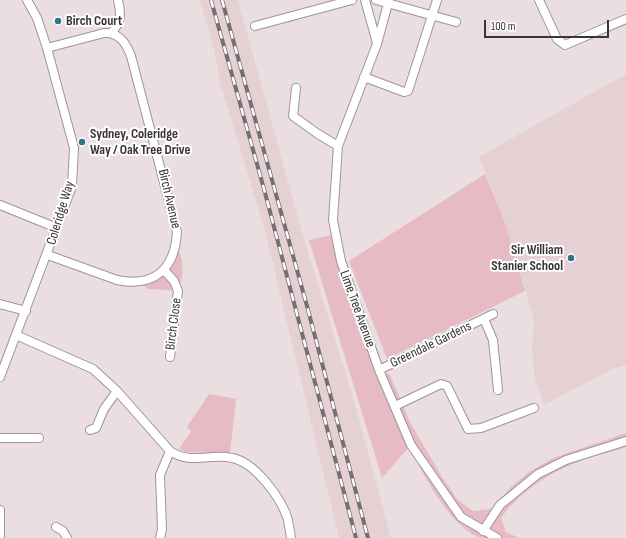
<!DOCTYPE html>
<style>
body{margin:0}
#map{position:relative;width:626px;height:538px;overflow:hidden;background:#eadee0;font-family:"Sofia Sans Condensed",sans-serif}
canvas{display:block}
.scale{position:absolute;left:484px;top:20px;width:125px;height:18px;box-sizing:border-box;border:2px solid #3a3536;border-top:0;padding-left:5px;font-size:12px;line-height:14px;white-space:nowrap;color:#3a3536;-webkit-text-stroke:3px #fff;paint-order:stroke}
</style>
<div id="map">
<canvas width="626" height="538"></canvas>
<div class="scale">100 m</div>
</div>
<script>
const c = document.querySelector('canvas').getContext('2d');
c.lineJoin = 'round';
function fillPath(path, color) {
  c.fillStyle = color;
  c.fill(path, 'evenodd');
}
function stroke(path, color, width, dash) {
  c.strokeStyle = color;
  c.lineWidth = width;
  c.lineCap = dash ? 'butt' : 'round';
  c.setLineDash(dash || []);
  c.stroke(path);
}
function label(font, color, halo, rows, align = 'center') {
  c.font = font + ' "Sofia Sans Condensed",sans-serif';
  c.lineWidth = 4;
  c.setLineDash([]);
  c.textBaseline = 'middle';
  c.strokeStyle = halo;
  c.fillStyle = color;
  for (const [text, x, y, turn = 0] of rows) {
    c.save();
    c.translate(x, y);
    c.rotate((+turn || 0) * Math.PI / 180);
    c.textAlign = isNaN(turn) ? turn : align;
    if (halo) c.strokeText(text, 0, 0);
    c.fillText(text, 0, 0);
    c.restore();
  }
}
const built = new Path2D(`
 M200 0H238L301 229 354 401 391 538H339L264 227 220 83 215 53Z
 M626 74V365L612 369 544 405 535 378 532 350 534 320 506 225 479 157Z`);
const green = new Path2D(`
 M485 174 506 225 525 291 387 359 349 261Z
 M336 234 379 370 390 375 410 422 442 477 458 500 473 511 491 509 511 487 529 472 553 458 626 433V447C613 452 601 454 588 458 554 470 522 489 501 518L506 532 519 538C507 538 492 538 481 538 455 530 430 487 418 464L421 461 411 445 382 478 309 240Z
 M176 245C185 260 184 276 178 291L148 289 139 282 156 275Z
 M209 394 236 399 230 453 185 452 179 449 191 431 187 427Z`);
const minor = new Path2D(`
 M365 0 377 43
 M376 0 456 22
 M389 0 377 44 338 146 333 220 341 261 379 370 411 445 461 517 497 538
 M539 0 557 39 565 45 626 19
 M255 26 352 0
 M111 33C122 22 121 13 118 0
 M47 48 104 33C119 32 126 43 131 56L177 232C175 268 155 288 117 280L48 255
 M364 77 404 92 408 91 437 0
 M296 88 293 116 318 134 338 146
 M0 205 57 228
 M164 270 174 281 178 291 170 357
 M0 304 26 311
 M484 319 493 340 498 390
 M16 335 93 369 117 391 170 451C190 465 211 453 232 458 255 462 282 499 288 520 289 526 290 532 291 538
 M379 370 493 314
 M0 377 72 186 74 148 47 48 37 18 27 0
 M395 406 441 384 447 386 468 429 481 428 534 408
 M90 430 96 428 104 409 117 391
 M0 438H39
 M0 510V536
 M56 527 63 531 67 538
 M483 531 500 505 538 474 566 460 626 441
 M160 538 162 529 160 475 170 451`);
const rail = new Path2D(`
 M211 0 264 189 356 538
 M222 0 307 306 368 538`);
const markers = [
 [58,21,4,"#357488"],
 [82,142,4,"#357488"],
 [571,258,4,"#357488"]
];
const poiNames = [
 ["Birch Court",66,21],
 ["Sydney, Coleridge",90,134],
 ["Way / Oak Tree Drive",90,150],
 ["Sir William",563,250,"right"],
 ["Stanier School",563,266,"right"]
];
const streetNames = [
 ["Birch Avenue",169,199,77],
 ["Coleridge Way",61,213,-73],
 ["Lime Tree Avenue",357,309,70],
 ["Birch Close",174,324,-83],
 ["Greendale Gardens",431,345,-26]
];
fillPath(built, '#e5d0d4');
fillPath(green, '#e6bbc4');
stroke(minor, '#9f9496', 10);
stroke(minor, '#fff', 8);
stroke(rail, '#766e70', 4);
stroke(rail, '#fff', 2.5, [8]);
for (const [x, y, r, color] of markers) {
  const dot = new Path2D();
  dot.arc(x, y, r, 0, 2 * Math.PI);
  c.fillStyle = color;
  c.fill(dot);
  stroke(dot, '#fff', 1.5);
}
label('bold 14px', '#3a3536', '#fff', poiNames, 'left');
label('14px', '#3a3536', '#fff', streetNames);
</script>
